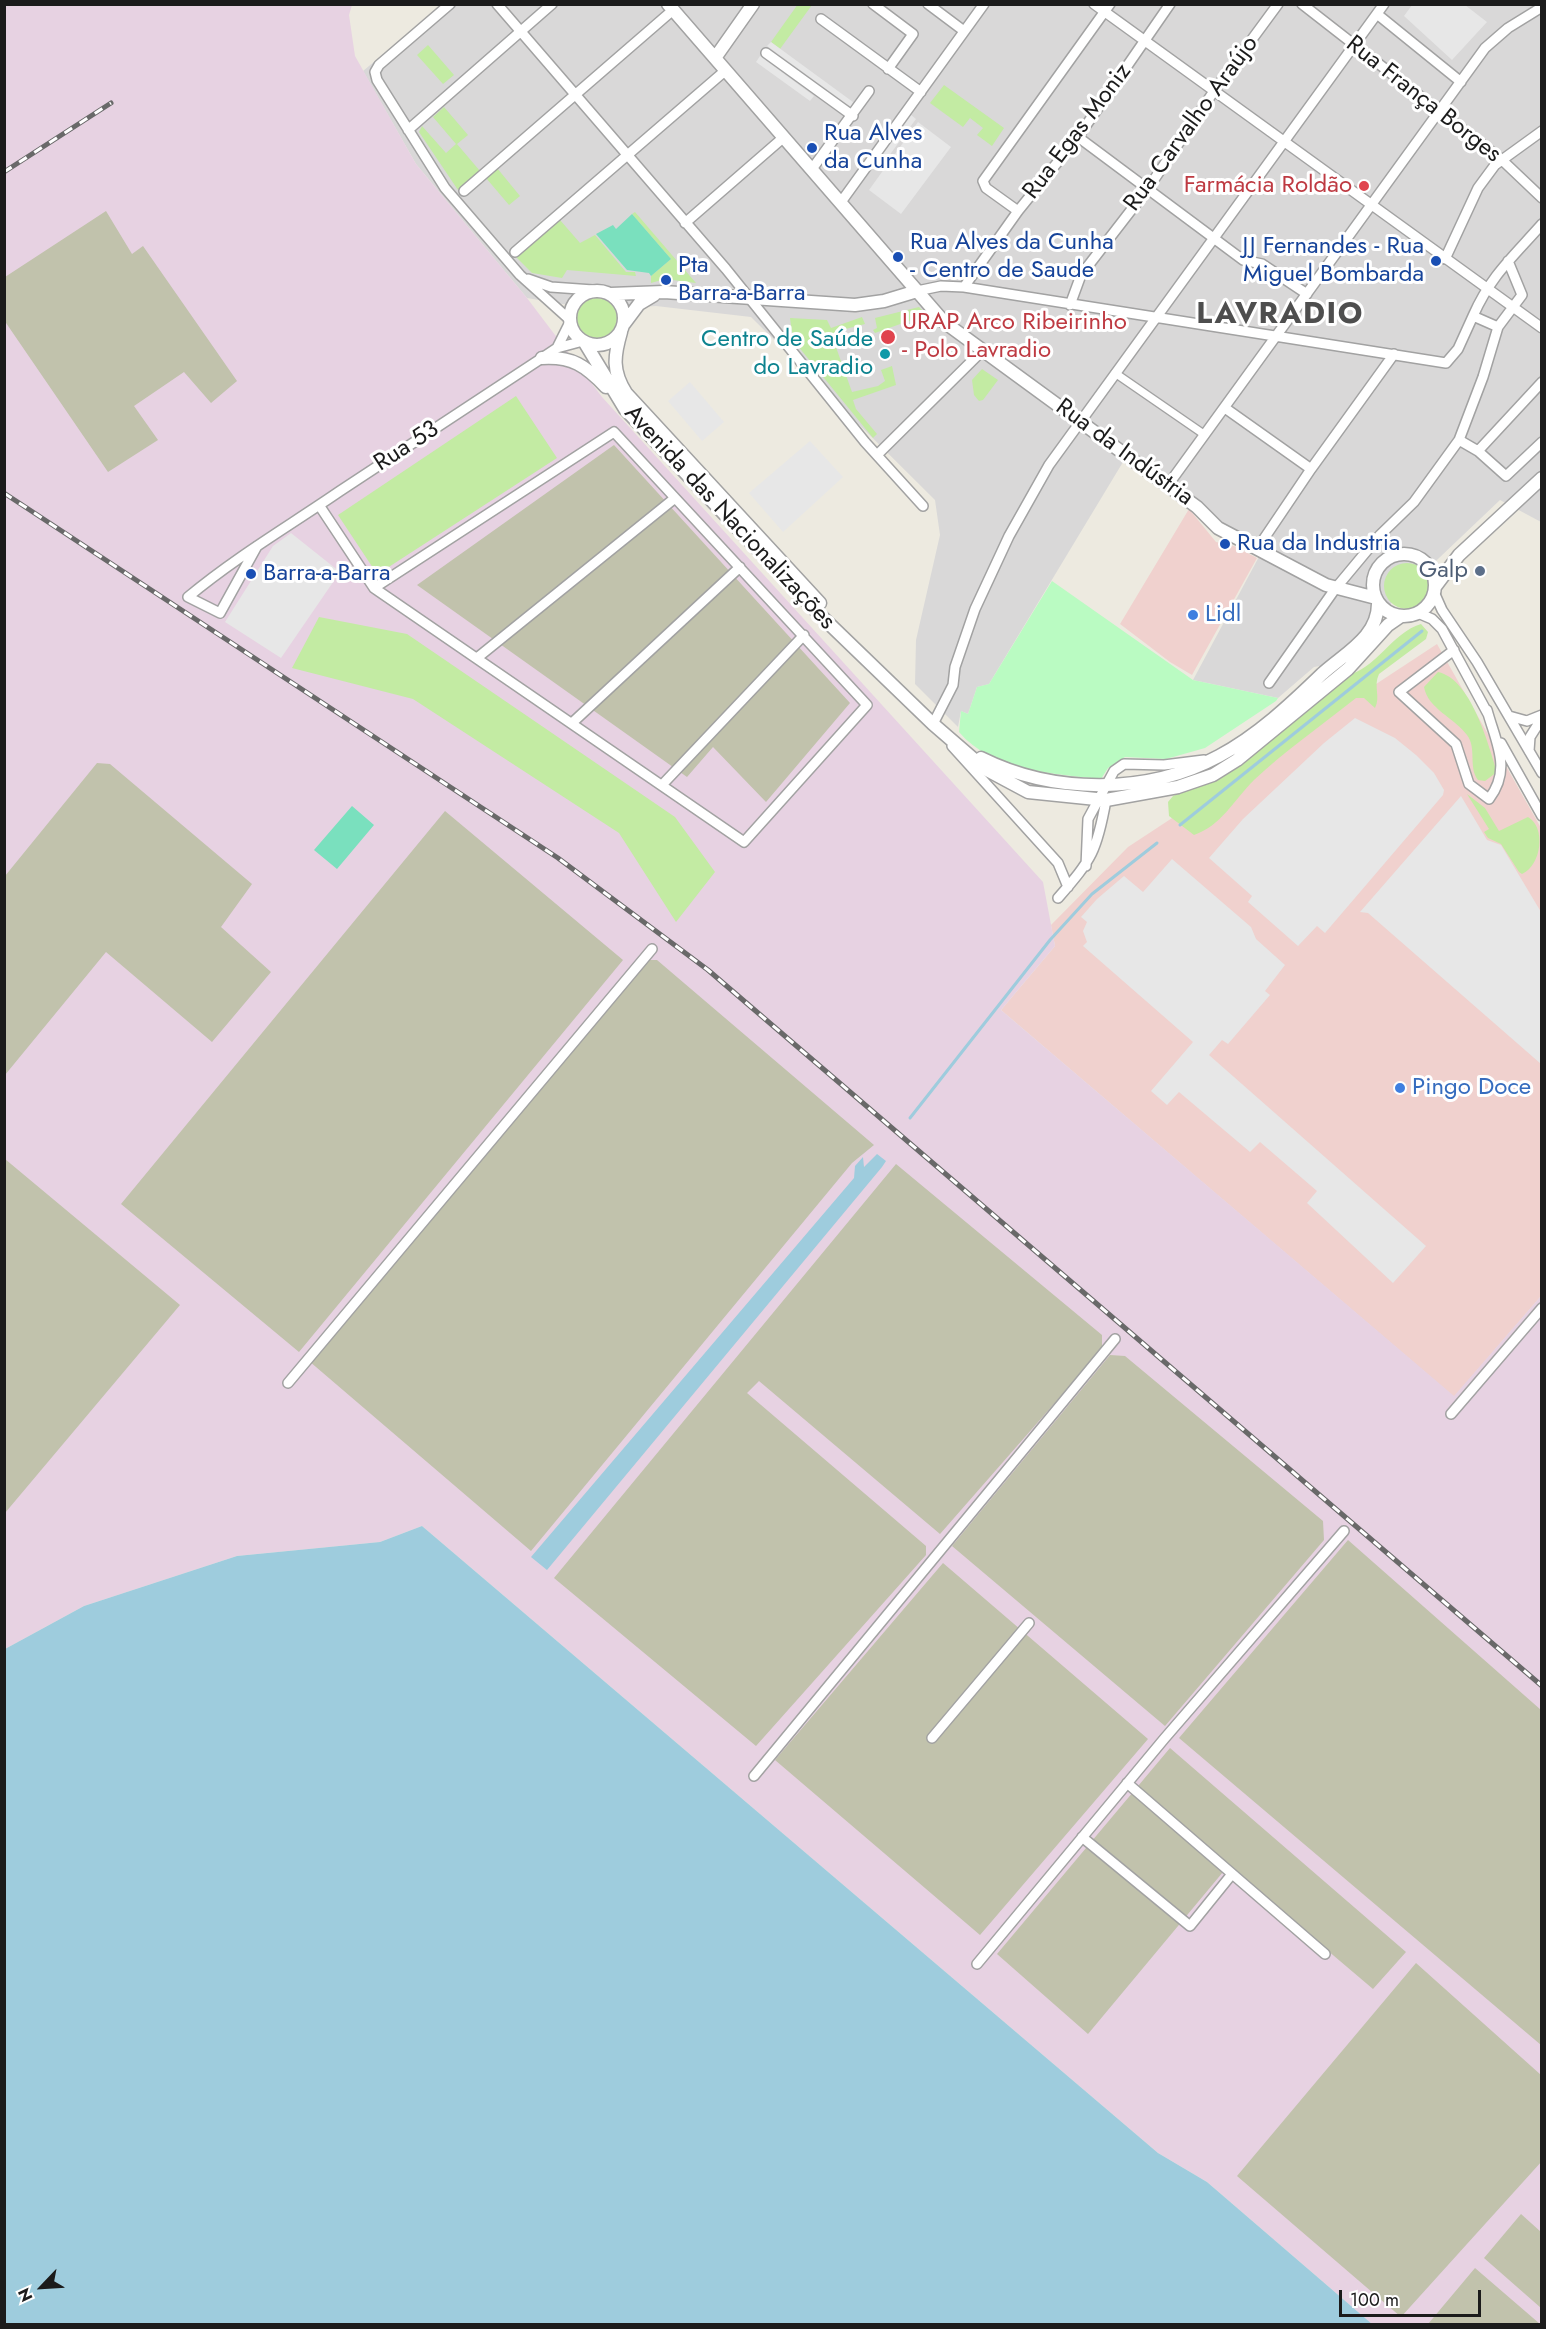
<!DOCTYPE html>
<meta charset="utf-8">
<style>
body{margin:0}
#map{position:relative;width:1546px;height:2329px;overflow:hidden;background:#edeae0;font-family:Jost,sans-serif}
canvas{display:block}
.frame{position:absolute;inset:0;border:6px solid #1b1b1b;pointer-events:none}
.north{position:absolute;left:12px;top:2257px;width:60px;height:60px;-webkit-text-stroke:4px #fff;paint-order:stroke;rotate:245deg;font-size:16px;font-weight:700;line-height:24px;text-align:center;color:#1b1b1b}
.north::after{content:'';display:block;margin:auto;width:21px;height:27px;background:#1b1b1b;clip-path:polygon(50% 0,100% 100%,50% 72%,0 100%)}
.scale{position:absolute;left:1339px;top:2290px;width:142px;height:27px;box-sizing:border-box;border:3px solid #1b1b1b;border-top:0;padding-left:8px;font-size:18px;line-height:21px;white-space:nowrap;color:#1b1b1b;-webkit-text-stroke:4px #fff;paint-order:stroke}
</style>
<div id="map">
<canvas width="1546" height="2329"></canvas>
<div class="frame"></div>
<div class="north">N</div>
<div class="scale">100 m</div>
</div>
<script>
const c = document.querySelector('canvas').getContext('2d');
c.lineJoin = 'round';
function fillPath(path, color) {
  c.fillStyle = color;
  c.fill(path, 'evenodd');
}
function stroke(path, color, width, dash) {
  c.strokeStyle = color;
  c.lineWidth = width;
  c.lineCap = dash ? 'butt' : 'round';
  c.setLineDash(dash || []);
  c.stroke(path);
}
function label(font, color, halo, rows, align = 'center') {
  c.font = font + ' Jost,sans-serif';
  c.lineWidth = 6;
  c.setLineDash([]);
  c.textBaseline = 'middle';
  c.strokeStyle = halo;
  c.fillStyle = color;
  for (const [text, x, y, turn = 0] of rows) {
    c.save();
    c.translate(x, y);
    c.rotate((+turn || 0) * Math.PI / 180);
    c.textAlign = isNaN(turn) ? turn : align;
    if (halo) c.strokeText(text, 0, 0);
    c.fillText(text, 0, 0);
    c.restore();
  }
}
const residential = new Path2D(`
 M442 5H1541V522L1500 500 1336 656 1325 665 1314 667 1278 698 1193 680 1261 553 1123 462 989 684 977 687 968 714 961 711 958 727 915 684 916 640 940 535 935 500 751 317 656 306 598 310 527 298 416 164 363 71Z`);
const commercial = new Path2D(`
 M1189 509 1216 542 1234 546 1257 558 1192 675 1170 662 1120 624Z
 M1437 644 1541 828V1296L1454 1397 1001 1010 1055 946 1051 925 1128 847Z`);
const industrial = new Path2D(`
 M5 5H352L349 15 355 56 416 164 527 298 602 397 1043 882 1055 946 1001 1010 1454 1396 1541 1296V2324H1372L1207 2182 1158 2153 422 1526 380 1542 237 1556 84 1606 5 1649Z`);
const construction = new Path2D(`
 M106 211 132 254 143 246 237 381 211 403 184 372 134 406 158 440 108 472 4 320 5 277Z
 M614 445 850 703 766 802 713 747 687 777 417 585Z
 M97 763 110 764 252 884 221 927 271 972 212 1042 106 952 5 1075V876Z
 M445 811 623 960 299 1352 121 1204Z
 M649 960H657L874 1145 852 1163 531 1551 309 1361Z
 M5 1159 180 1305 5 1513Z
 M896 1164 1102 1335V1349L940 1534 759 1381 747 1393 926 1546V1555L756 1746 554 1578Z
 M1110 1355 1125 1356 1323 1521 1324 1540 1165 1726 952 1546Z
 M1348 1540 1541 1710V2045L1179 1738Z
 M943 1563 1148 1739 980 1935 775 1760Z
 M1170 1748 1406 1952 1373 1989 1228 1866 1088 2034 997 1954Z
 M1416 1963 1541 2075 1542 2161 1401 2317 1237 2176Z
 M1521 2214 1541 2232V2308L1484 2258Z
 M1475 2268 1540 2324H1428Z`);
const grass = new Path2D(`
 M798 4 812 5 780 49 771 42Z
 M428 45 454 75 443 84 417 55Z
 M944 85 1004 128 992 146 977 135 983 128 970 118 963 127 930 103Z
 M444 107 468 135 457 144 480 171 458 190 419 132 422 126 446 153 456 144 433 117Z
 M497 168 520 196 509 205 486 178Z
 M635 212 696 283 665 279 651 283V276L671 259 632 214Z
 M560 220 580 243 595 235 626 272H635L636 276 567 270 562 278 532 273 516 257Z
 M577 318a20 20 0 1 1 40 0a20 20 0 1 1-40 0Z
 M919 307 930 318 923 323 920 317 875 333 873 330 877 328 875 318Z
 M862 317 865 324 838 331 832 336 852 392 878 386 885 381 881 370 892 366 896 385 853 400 856 409 877 434 873 438 793 340 790 318 827 320 831 328Z
 M982 369 998 380 983 400 979 401 974 395 972 380Z
 M516 396 557 458 381 572 375 571 338 515Z
 M1384 586a23 23 0 1 1 46 0a23 23 0 1 1-46 0Z
 M319 617 407 634 675 817 715 872 676 922 619 833 413 699 292 668Z
 M1421 624 1428 632 1426 639 1379 674C1373 686 1381 697 1375 708L1364 698H1356C1322 725 1286 750 1254 780 1234 800 1221 826 1194 835L1169 816 1168 802 1173 796 1217 779 1346 675C1375 671 1391 633 1421 624Z
 M1438 672C1471 679 1488 743 1497 772L1485 781 1478 780C1468 767 1477 748 1467 735 1455 718 1428 709 1424 687Z
 M1467 794 1485 808 1499 831 1528 817C1546 827 1542 865 1522 874L1519 872 1501 844 1488 838 1484 832 1489 829Z`);
const park = new Path2D(`
 M1052 581 1193 680 1273 697 1278 698 1276 701 1205 748 1166 759 1125 757 1108 768 1101 779C1055 774 992 771 959 732L961 711 968 714 977 687 989 684Z`);
const pitch = new Path2D(`
 M632 214 671 259 651 276 649 273 627 270 596 234 613 225 616 229Z
 M352 806 374 825 337 869 314 850Z`);
const parking = new Path2D(`
 M1412 5H1465L1487 22 1452 60 1404 16Z
 M771 42 853 102 851 107 767 46Z
 M760 56 814 96 810 101 756 62Z
 M910 114 916 119 886 160 880 156Z
 M918 122 951 147 901 214 869 190Z
 M690 382 724 422 702 441 668 401Z
 M810 441 843 477 783 532 749 493Z
 M291 533 340 572 281 658 225 622 273 546Z
 M1355 718 1395 738 1416 755 1434 773 1444 790 1443 795 1325 933 1317 926 1298 946 1248 902 1252 896 1209 858 1243 819 1324 743Z
 M1461 796 1487 840 1501 845 1541 912V1064L1368 913 1360 912Z
 M1172 859 1251 927 1256 939 1285 965 1265 991 1270 995 1228 1044 1222 1040 1209 1055 1426 1246 1393 1283 1307 1203 1317 1191 1260 1142 1250 1152 1179 1092 1167 1105 1151 1091 1193 1042 1083 946 1087 942 1083 931 1087 922 1081 917 1097 899 1124 876 1143 892Z`);
const water = new Path2D(`
 M877 1154 886 1161 882 1167 547 1570 531 1557 854 1178 855 1166 863 1157 864 1167Z
 M422 1526 1158 2153 1207 2182 1372 2324H5V1649L84 1606 237 1556 380 1542Z`);
const stream = new Path2D(`
 M1180 825 1422 631
 M910 1118 1050 940 1092 894 1157 843`);
const pedestrian = new Path2D(`
 M1115 373 1205 435`);
const minor = new Path2D(`
 M450 4 379 65 375 72 377 80 445 188 520 275 570 320
 M497 4 726 269 865 442 923 506
 M873 4 913 34 888 69
 M928 4 964 31
 M1094 4 1542 328
 M1302 4 1502 160 1542 198
 M1377 14 1461 82
 M821 19 921 92
 M766 53 853 116
 M408 130 552 4
 M1078 137 1243 260 1262 264 1307 294
 M812 169 869 91
 M464 191 673 10
 M841 202 984 4
 M1018 211 986 188 983 181 1110 4
 M685 223 784 137
 M515 252 726 70
 M1445 259 1478 188 1495 165 1542 131
 M1508 261 1522 295 1498 327 1473 316C1491 275 1513 257 1542 224
 M528 279 551 287 593 290
 M964 287 1018 211 1078 137 1170 4
 M917 291 941 286 964 287 1446 363 1458 349 1473 316
 M1070 305 1081 275 1149 187 1214 91 1278 4
 M557 348 570 322
 M1225 408 1311 469
 M1459 440 1478 451 1506 476 1542 442
 M1478 451 1542 382
 M877 455 983 350
 M1168 485 1485 48 1508 28 1542 7
 M319 505 374 588 744 842 867 705 614 432 374 588
 M257 546 220 613 188 597C236 557 289 526 340 491L542 358 557 348 583 341
 M1257 549 1311 469 1394 354
 M1434 592 1442 610 1477 662 1542 773
 M1418 613 1432 619 1442 629 1488 714
 M1454 650 1399 692 1456 744 1469 784 1489 799C1512 769 1496 743 1487 710
 M477 658 675 498
 M1269 683 1335 589 1380 535 1414 502 1459 440 1483 377 1498 327
 M1509 716 1527 721 1542 715
 M572 723 740 567
 M935 727 933 724 953 685 955 667 975 609 1009 536 1049 465 1384 4
 M1501 743 1542 816
 M952 746 1058 863 1068 887
 M1529 751 1530 737 1542 718
 M662 785 804 635
 M1086 866 1088 819 1114 771 1124 764 1164 765 1204 760
 M1058 898C1092 859 1097 851 1106 800
 M288 1383 652 949
 M1451 1414 1542 1308
 M932 1738 1029 1623
 M754 1776 1115 1339
 M1127 1783 1325 1954
 M1082 1837 1190 1926 1232 1874
 M977 1964 1164 1739 1344 1531`);
const tertiary = new Path2D(`
 M668 4 944 322 1197 507 1218 528 1326 585 1376 598
 M715 58 753 4
 M570 318a27 27 0 1 1 54 0a27 27 0 1 1-54 0Z
 M611 294 664 292 855 305 884 301 917 291
 M624 324 639 304 654 295
 M621 332C614 356 612 371 626 393L820 603
 M585 343 625 409 818 613 933 724 985 769 1028 792 1106 800 1178 787 1213 775 1237 760 1348 669 1388 625 1401 616
 M542 358C572 356 586 366 606 387
 M1373 585a31 31 0 1 1 62 0a31 31 0 1 1-62 0Z
 M1435 587 1459 555 1542 478
 M981 758C1053 794 1147 795 1219 756 1257 736 1291 704 1322 674 1345 653 1379 637 1378 602`);
const rail = new Path2D(`
 M4 172 111 103
 M4 493 558 858 708 970 1542 1686`);
const markers = [
 [812,148,6,"#1a4fb4"],
 [1364,186,6,"#e0444e"],
 [898,257,6,"#1a4fb4"],
 [1436,261,6,"#1a4fb4"],
 [666,280,6,"#1a4fb4"],
 [888,337,8,"#e0444e"],
 [885,354,6,"#0f9aa8"],
 [1225,544,6,"#1a4fb4"],
 [1480,571,6,"#5c6f8a"],
 [251,574,6,"#1a4fb4"],
 [1193,615,6,"#3f7fe0"],
 [1400,1088,6,"#3f7fe0"]
];
const streetNames = [
 ["Rua França Borges",1423,100,38],
 ["Rua Carvalho Araújo",1192,124,-54],
 ["Rua Egas Moniz",1078,132,-53],
 ["Rua 53",407,447,-33],
 ["Rua da Indústria",1124,453,36],
 ["Avenida das Nacionalizações",729,518,47]
];
const transitNames = [
 ["Rua Alves",824,134],
 ["da Cunha",824,162],
 ["Rua Alves da Cunha",910,243],
 ["- Centro de Saude",910,271],
 ["JJ Fernandes - Rua",1424,247,"right"],
 ["Miguel Bombarda",1424,275,"right"],
 ["Pta",678,266],
 ["Barra-a-Barra",678,294],
 ["Rua da Industria",1237,544],
 ["Barra-a-Barra",263,574]
];
const healthNames = [
 ["Farmácia Roldão",1352,186],
 ["URAP Arco Ribeirinho",902,323,"left"],
 ["- Polo Lavradio",902,351,"left"]
];
const cultureNames = [
 ["Centro de Saúde",873,340],
 ["do Lavradio",873,368]
];
const serviceNames = [
 ["Galp",1468,571]
];
const shopNames = [
 ["Lidl",1205,615],
 ["Pingo Doce",1412,1088]
];
const districtNames = [
 ["LAVRADIO",1280,316]
];
fillPath(residential, '#d9d8d8');
fillPath(commercial, '#f0d1ce');
fillPath(industrial, '#e7d2e2');
fillPath(construction, '#c1c2ac');
fillPath(grass, '#c3eba3');
fillPath(park, '#bafbc2');
fillPath(pitch, '#7ae0be');
fillPath(parking, '#e7e7e7');
fillPath(water, '#9eccdd');
stroke(stream, '#9eccdd', 3);
stroke(pedestrian, '#a2a2a2', 10);
stroke(minor, '#a2a2a2', 12);
stroke(tertiary, '#a2a2a2', 15);
stroke(pedestrian, '#fff', 7);
stroke(minor, '#fff', 9);
stroke(tertiary, '#fff', 12);
stroke(rail, '#696969', 5);
stroke(rail, '#fff', 3, [9]);
for (const [x, y, r, color] of markers) {
  const dot = new Path2D();
  dot.arc(x, y, r, 0, 2 * Math.PI);
  c.fillStyle = color;
  c.fill(dot);
  stroke(dot, '#fff', 2);
}
label('24px', '#1b1b1b', '#fff', streetNames);
label('24px', '#164399', '#fff', transitNames, 'left');
label('24px', '#be3a42', '#fff', healthNames, 'right');
label('24px', '#0d838f', '#fff', cultureNames, 'right');
label('24px', '#4e5e75', '#fff', serviceNames, 'right');
label('24px', '#366cbe', '#fff', shopNames, 'left');
c.letterSpacing = '1.5px';
label('bold 30px', '#4e4e4e', '#fff', districtNames);
c.letterSpacing = '0px';
</script>
